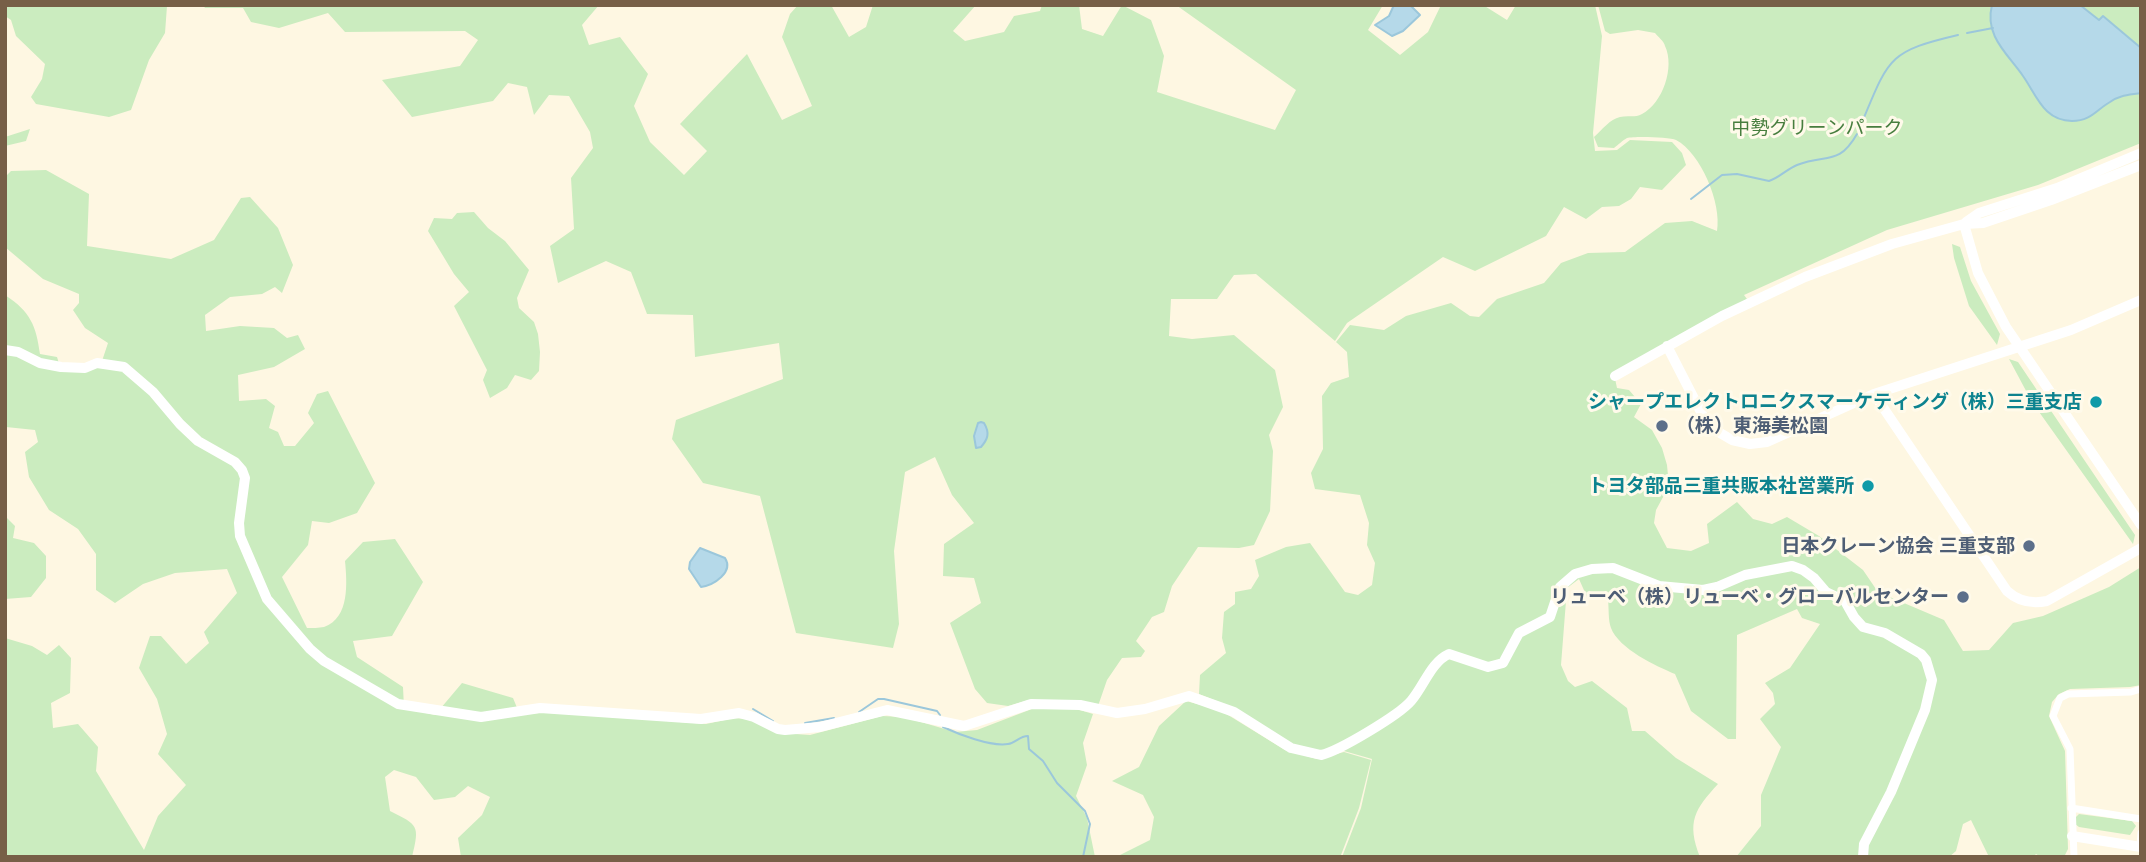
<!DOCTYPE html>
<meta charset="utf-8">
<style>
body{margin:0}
#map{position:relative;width:2146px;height:862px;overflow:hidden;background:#fef7e2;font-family:"Work Sans",sans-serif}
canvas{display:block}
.frame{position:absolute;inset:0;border:7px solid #775f47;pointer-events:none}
</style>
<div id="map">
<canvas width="2146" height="862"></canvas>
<div class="frame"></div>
</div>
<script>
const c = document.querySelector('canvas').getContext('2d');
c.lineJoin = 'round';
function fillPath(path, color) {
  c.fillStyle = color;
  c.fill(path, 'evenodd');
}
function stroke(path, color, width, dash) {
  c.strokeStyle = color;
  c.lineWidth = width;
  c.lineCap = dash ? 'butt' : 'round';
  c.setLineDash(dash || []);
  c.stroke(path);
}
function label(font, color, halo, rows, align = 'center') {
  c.font = font + ' "Work Sans","Noto Sans JP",sans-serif';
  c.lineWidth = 6;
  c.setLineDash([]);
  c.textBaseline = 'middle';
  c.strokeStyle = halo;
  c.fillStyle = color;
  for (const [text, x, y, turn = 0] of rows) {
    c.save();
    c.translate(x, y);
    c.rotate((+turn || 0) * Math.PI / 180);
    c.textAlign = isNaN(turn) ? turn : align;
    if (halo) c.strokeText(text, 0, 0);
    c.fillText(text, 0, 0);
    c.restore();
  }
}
const green = new Path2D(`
 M5 5 167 6 165 33 149 60 131 110 109 117 36 104 31 97 42 79 45 64 16 36 11 20 5 16Z
 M203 5H599L582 25 589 45 620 37 648 74 634 106 650 142 684 175 707 151 680 124 747 54 782 120 812 106 782 37 790 14 798 5H831L849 37 866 27 873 5H976L953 31 965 41 1004 32 1014 16 1040 11 1042 5H1079L1082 29 1103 36 1122 5 1151 20 1164 56 1157 92 1275 130 1296 90 1176 5H1383L1368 30 1400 55 1428 32 1441 5H1483L1507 20 1516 5H1595L1602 36 1593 133 1595 151 1617 150 1630 140 1672 142 1682 153 1686 165 1662 190 1640 187 1631 199 1619 206 1602 207 1586 219 1564 207 1546 236 1475 271 1443 257 1347 323 1335 341 1256 274 1234 275 1217 299H1171L1169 336 1192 339 1234 335 1275 370 1283 407 1269 435 1273 451 1270 511 1254 545 1239 548 1198 547 1172 586 1164 612 1152 617 1136 641 1145 651 1141 657 1122 658 1107 680 1098 706 1029 700 1008 706 987 703 975 689 950 623 981 603 974 578 943 576 944 544 974 523 952 495 935 457 905 472 894 551 899 624 893 648 796 633 760 496 703 483 672 439 676 420 783 379 779 343 695 357 693 315 647 314 631 272 606 261 558 283 550 246 574 229 571 178 593 148 590 132 569 96 549 95 534 115 527 87 508 83 493 101 412 117 382 80 460 66 478 40 465 31 345 32 328 13 279 28 251 22 243 8H205Z
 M1598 5H2141V143L2038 185 1887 230 1744 295 1747 299 1614 374 1617 388 1629 390 1641 404 1634 417 1652 430 1662 448 1667 465 1669 486 1656 510 1654 523 1667 548 1691 551 1709 543 1707 524 1737 502 1753 519 1772 524 1787 517 1819 536 1863 570 1878 592 1944 620 1963 651 1989 650 2013 623 2043 616 2109 587 2141 567V685L2130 687 2070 689 2059 694 2052 702 2049 716 2065 751 2068 849 2064 857H2041L2036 854 2033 857H1989L1971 820 1963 824 1956 851 1949 857H1736L1761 826V795L1781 747 1760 719 1775 704 1773 693 1765 683 1790 668 1820 624 1802 618 1797 609 1737 635 1736 739H1728L1691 711 1675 674C1656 666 1619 649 1611 628 1608 620 1609 608 1608 600L1587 597 1579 579 1567 588 1561 665 1568 681 1575 687 1592 681 1627 708 1632 731H1645L1676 758 1718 784C1695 809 1686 822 1700 857H1342L1361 808 1372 759 1344 751H1319L1299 748 1234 708 1199 694 1200 675 1226 653 1222 638 1224 612 1235 604V592L1251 589 1259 576 1255 560 1286 547 1310 543 1345 592 1358 595 1372 585 1375 563 1367 545 1369 523 1360 495 1315 489 1311 473 1323 449 1322 396 1331 383 1349 377 1347 352 1336 342 1350 325 1384 330 1406 316 1451 303 1470 316 1479 317 1497 299 1544 283 1561 263 1588 253 1625 252 1665 223 1692 221 1717 231C1722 204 1701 153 1676 140 1670 137 1634 136 1627 138 1623 140 1618 145 1614 148L1598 147 1594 137C1602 130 1610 119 1620 117 1628 115 1635 118 1642 114 1663 103 1675 67 1665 46 1664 41 1658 37 1655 33L1638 30 1610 34 1605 31Z
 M30 129 26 141 5 146V137Z
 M46 170 89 194 87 246 171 259 214 240 241 198 250 197 278 228 293 265 282 293 275 287 262 294 230 297 205 315 206 331 240 326 274 328 287 338 298 335 305 349 274 367 238 375 239 401 266 399 275 406 269 428 278 432 284 446H295L314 423 308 413 317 394 328 391 375 483 357 513 329 523 312 521 308 545 282 577 307 628C312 628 319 628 324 627 350 618 347 582 345 561L363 542 395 539 423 582 392 636 353 641 357 657 403 687 404 708 435 715 462 683 513 698 520 715 548 712 706 724 734 718 750 719 780 733 810 735 882 716 904 717 955 732 977 730 1037 707H1070L1093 714 1083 743 1087 765 1076 796 1087 818 1095 857H461L458 838 482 815 490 797 468 786 455 797 434 800 416 777 394 770 385 777 390 811C418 825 420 825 412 857H5V638L32 646 47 655 59 645 71 658 70 693 51 703 53 728 78 724 98 747 96 771 144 850 158 816 186 785 158 754 167 734 157 699 139 668 150 636H161L186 664 209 643 204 632 237 593 227 569 175 573 143 584 115 603 96 590V554L78 529 49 510 29 477 25 452 38 442 35 430 6 427 5 295C31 312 36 326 40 354L57 357 61 370 100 367 108 343 85 328 73 310 79 303V294L43 279 5 247V177L11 171Z
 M474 212 488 228 505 241 529 270 517 298 519 308 534 322 538 334 540 352 539 371 531 380 515 375 507 388 490 398 483 380 487 370 454 306 469 292 454 274 428 231 434 218 452 219 457 213Z
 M1952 244 1960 247 1971 281 2000 334 1997 345 1969 306 1954 258Z
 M2009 359 2018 362 2135 535 2133 544 2032 402Z
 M5 516 15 526 13 538 34 543 46 556V578L31 597 5 599Z
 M1186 701 1220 710 1285 750 1317 759 1344 752 1371 760 1359 808 1341 855 1338 857H1116L1150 840 1154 817 1143 795 1112 781 1139 767 1159 726Z
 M2079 814 2132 821 2136 826 2130 835 2079 827 2075 824V818Z`);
const water = new Path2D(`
 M1394 5H1410L1420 15 1403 31 1392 36 1375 25 1389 16Z
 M1992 5H2080L2099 20 2103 16 2141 48V93C2130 95 2119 95 2110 102 2096 110 2091 121 2072 121 2044 121 2037 96 2023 76 2008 54 1984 36 1992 5Z
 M981 422 984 423C990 433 988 439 981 447L976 448 974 436 978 423Z
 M700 548 725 558C734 572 714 585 701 587L689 569 690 562Z`);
const stream = new Path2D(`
 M1967 33 1993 28
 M1863 120C1889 57 1890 51 1958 35
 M1691 199 1722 175 1737 174 1769 181C1779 178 1787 169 1797 165 1826 153 1838 167 1857 134
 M753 709 773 721
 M859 712 878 699H884L937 711 940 715
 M805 723 834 718
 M943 727C958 734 991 747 1008 744 1016 743 1019 736 1028 736L1029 749 1043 761 1057 783 1085 811 1090 824 1083 857`);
const street = new Path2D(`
 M2071 808 2141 819
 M2140 846 2141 833
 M2074 857 2070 749 2053 716 2060 698 2068 694 2131 692 2141 689`);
const secondary = new Path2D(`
 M1966 222 1979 213 2057 188 2141 153
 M1964 224 1978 273 2006 327 2141 525
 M1667 346 1703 416 1715 430 1732 440 1750 444 1767 442 1874 394 2071 330 2141 300
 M5 350 18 352 40 363 61 367 85 368 97 363 124 367 153 392 180 424 198 441 235 462 242 470 245 478 239 523 240 536 267 599 310 649 324 661 398 704 481 717 540 708 701 719 739 713 754 717 778 729 785 730 820 727 887 710 964 726 1031 704 1080 705 1117 713 1145 709 1189 696 1234 712 1291 748 1321 755C1339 751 1399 715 1411 701 1424 686 1431 662 1449 654L1488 667 1503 663 1519 633 1550 617 1560 587 1575 574 1592 569 1613 568 1659 586 1703 590 1717 587 1745 575 1792 566 1803 570 1814 578 1826 592 1845 601 1854 617 1863 627 1885 633 1921 654 1926 660 1932 680 1925 710 1891 792 1864 844 1863 857
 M1615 376 1722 316 1805 277 1892 244 1964 224 1983 223 2051 200 2141 165
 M1874 394 2007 591C2019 602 2032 604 2047 601L2141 548
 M2072 836 2141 847`);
const markers = [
 [2096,402,7,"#0f9aa8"],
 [1662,426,7,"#5c6f8a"],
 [1868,486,7,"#0f9aa8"],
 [2029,546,7,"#5c6f8a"],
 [1963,597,7,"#5c6f8a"]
];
const parkNames = [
 ["中勢グリーンパーク",1817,128]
];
const cultureNames = [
 ["シャープエレクトロニクスマーケティング（株）三重支店",2082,402],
 ["トヨタ部品三重共販本社営業所",1854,486]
];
const serviceNames = [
 ["（株）東海美松園",1676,426,"left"],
 ["日本クレーン協会 三重支部",2015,546],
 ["リューベ（株）リューベ・グローバルセンター",1949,597]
];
fillPath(green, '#cbecbf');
fillPath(water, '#b5d9e9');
stroke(water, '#9bc7db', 2);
stroke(stream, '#9bc7db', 2);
stroke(street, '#fff', 7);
stroke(secondary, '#fff', 10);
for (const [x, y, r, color] of markers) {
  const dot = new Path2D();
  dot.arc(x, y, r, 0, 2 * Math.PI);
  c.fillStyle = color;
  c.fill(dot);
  stroke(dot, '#fffaea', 2.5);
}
label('19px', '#477e3e', '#fffaea', parkNames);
label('bold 19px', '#0d838f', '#fffaea', cultureNames, 'right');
label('bold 19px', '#4e5e75', '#fffaea', serviceNames, 'right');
</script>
